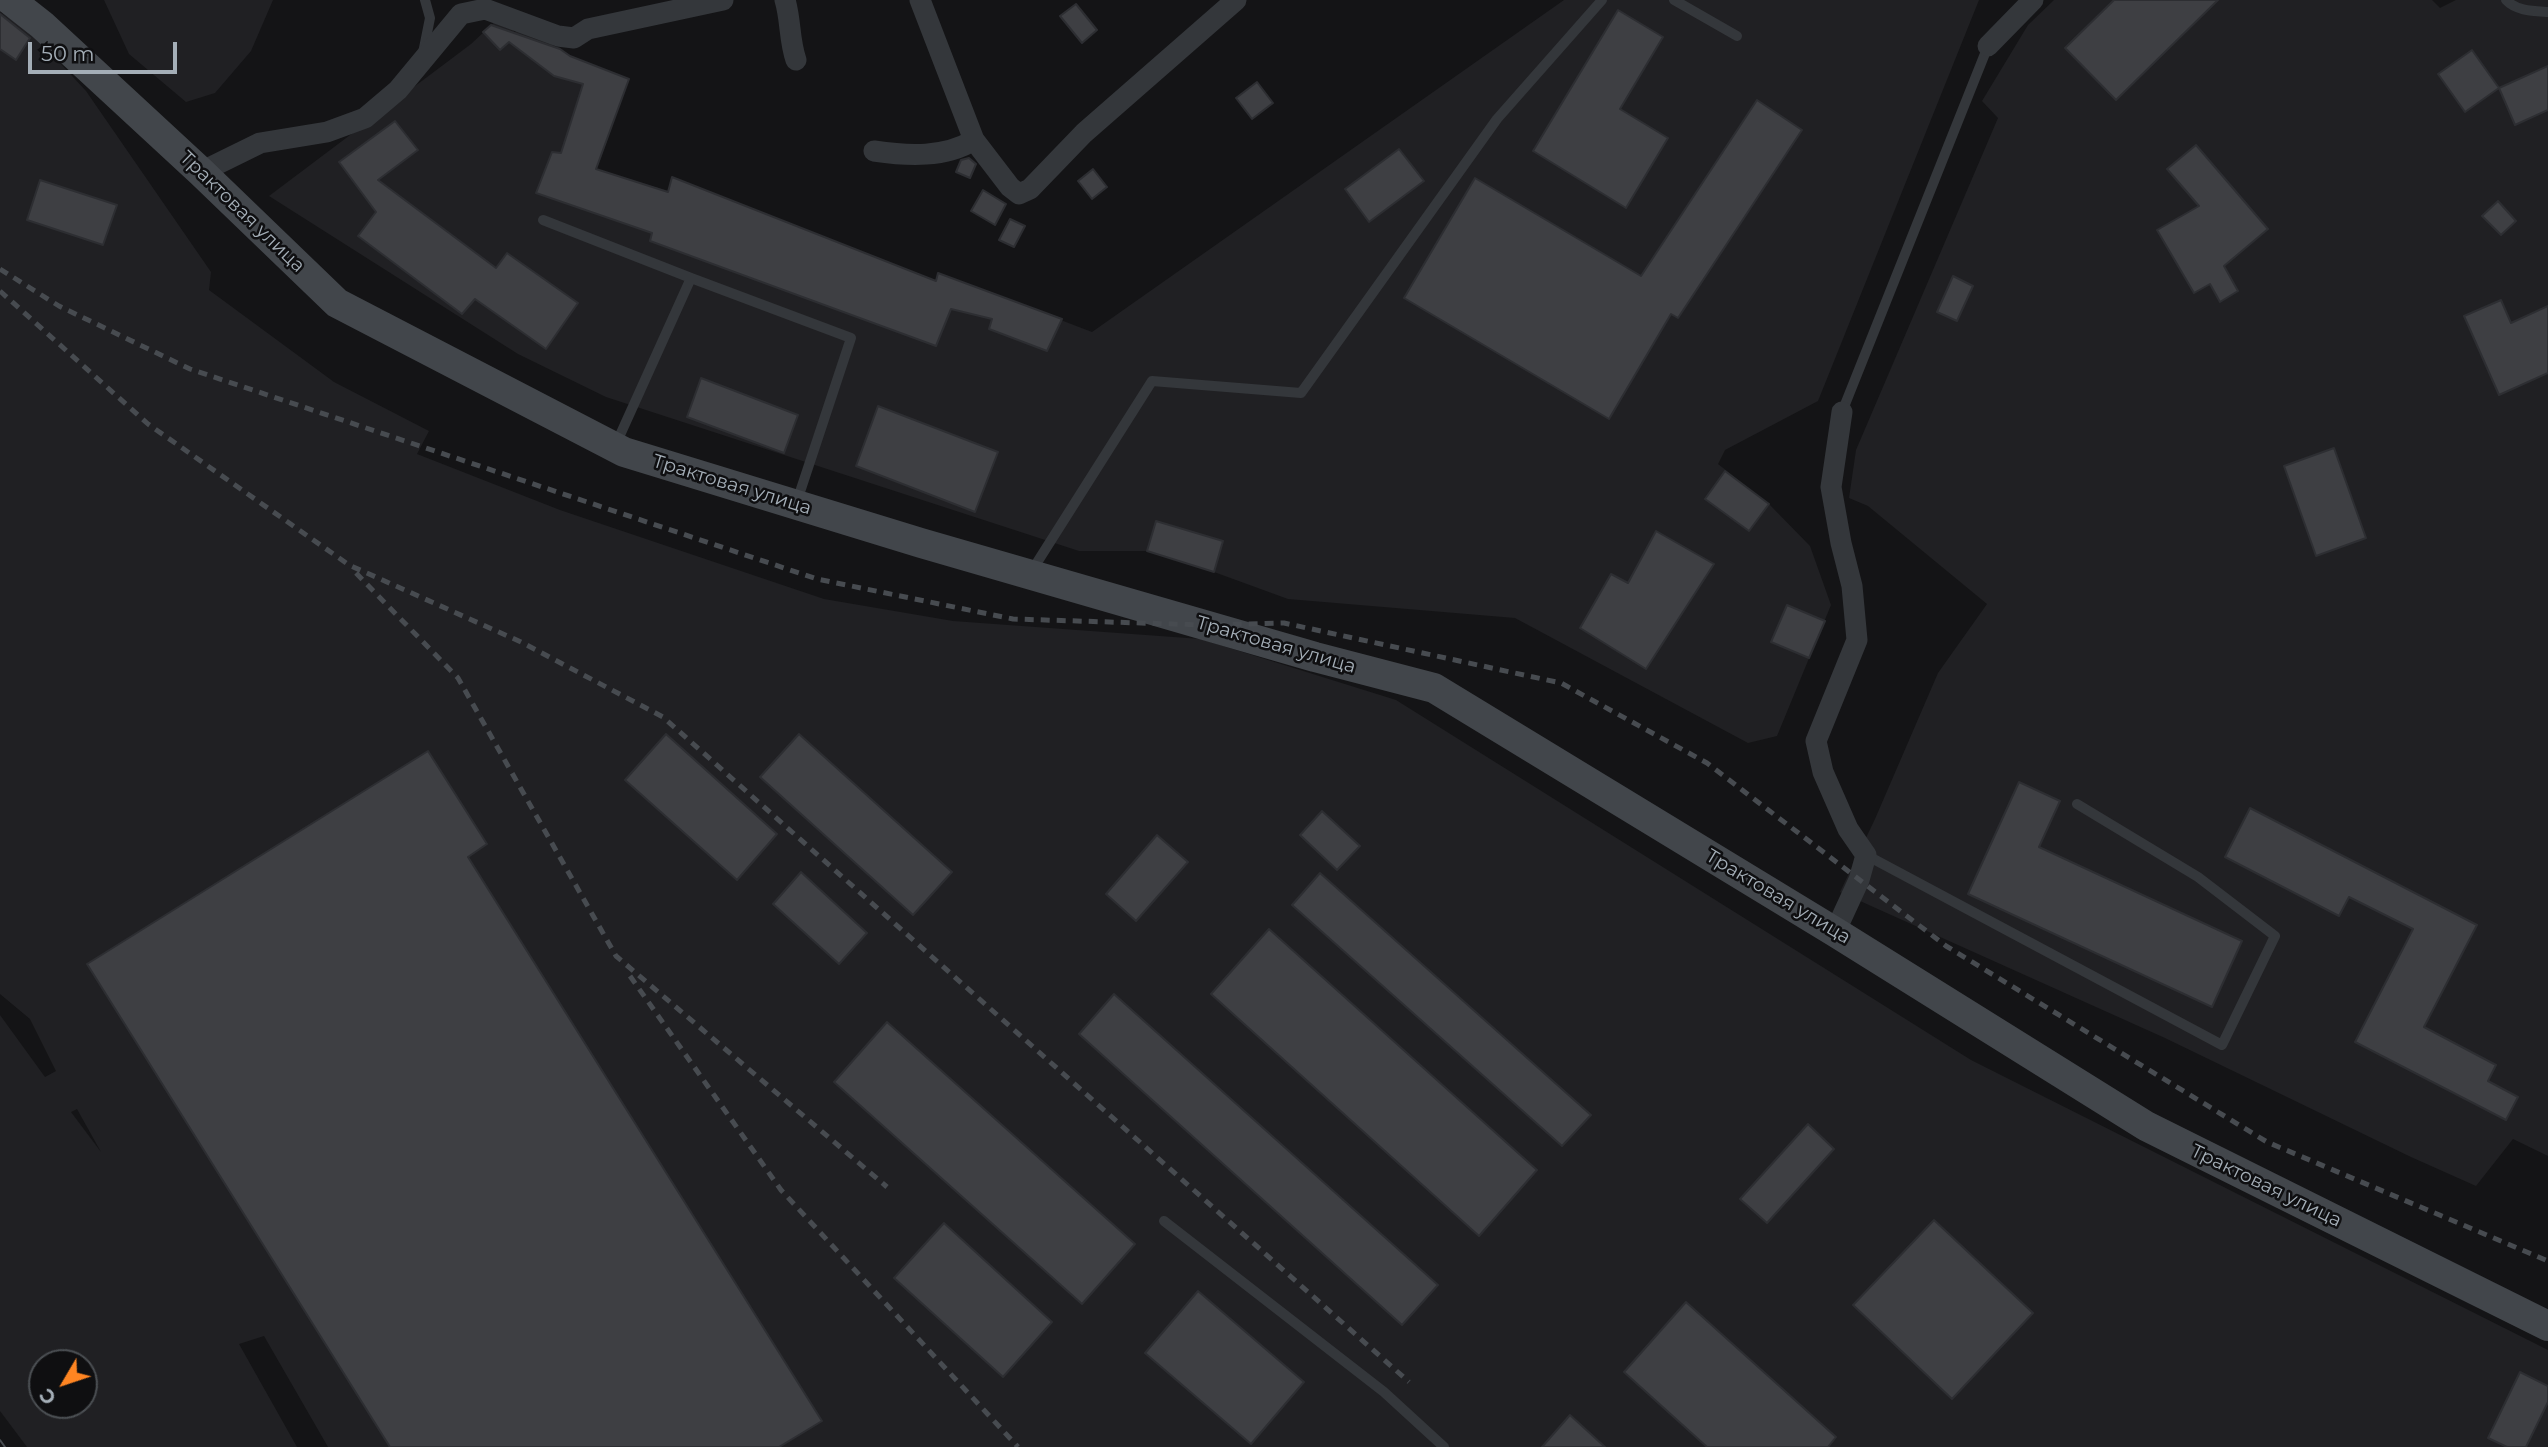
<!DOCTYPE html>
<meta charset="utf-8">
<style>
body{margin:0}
#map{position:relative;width:2548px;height:1447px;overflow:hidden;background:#141416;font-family:Montserrat,sans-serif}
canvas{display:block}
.north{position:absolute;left:28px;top:1349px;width:70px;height:70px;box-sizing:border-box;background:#0f0f11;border:2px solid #4b4f53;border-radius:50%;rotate:231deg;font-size:19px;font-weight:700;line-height:28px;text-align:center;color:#a4aeb7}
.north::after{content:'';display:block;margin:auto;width:24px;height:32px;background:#ff8522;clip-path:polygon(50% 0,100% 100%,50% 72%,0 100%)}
.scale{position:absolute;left:28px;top:42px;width:149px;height:32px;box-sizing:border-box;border:4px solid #a4aeb7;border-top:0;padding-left:9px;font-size:21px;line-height:24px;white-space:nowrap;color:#a4aeb7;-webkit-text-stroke:5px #0f0f11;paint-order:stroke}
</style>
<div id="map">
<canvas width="2548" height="1447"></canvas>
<div class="north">С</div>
<div class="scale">50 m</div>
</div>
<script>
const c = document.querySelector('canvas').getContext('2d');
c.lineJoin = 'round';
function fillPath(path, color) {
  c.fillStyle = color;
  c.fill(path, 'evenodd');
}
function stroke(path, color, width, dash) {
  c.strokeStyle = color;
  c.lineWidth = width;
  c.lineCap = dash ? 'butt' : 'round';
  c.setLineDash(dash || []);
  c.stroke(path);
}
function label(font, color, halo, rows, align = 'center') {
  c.font = font + ' Montserrat,sans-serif';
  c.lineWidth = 5;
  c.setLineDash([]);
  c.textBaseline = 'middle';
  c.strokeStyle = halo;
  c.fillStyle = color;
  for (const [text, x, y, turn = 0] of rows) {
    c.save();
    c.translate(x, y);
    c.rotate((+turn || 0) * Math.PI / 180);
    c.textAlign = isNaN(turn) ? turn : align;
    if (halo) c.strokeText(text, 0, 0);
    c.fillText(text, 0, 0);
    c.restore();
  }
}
const built = new Path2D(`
 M104 0H273L251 51 215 93 186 102 129 54Z
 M1564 0H1979L1818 401 1725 450 1718 464 1769 504 1810 546 1831 605 1777 736 1748 743 1515 618 1288 599 1214 572 1147 551H1079L606 397 518 354 269 196 471 44 499 18 515 32 523 26 570 56 629 79 597 169 668 191 672 177 935 281 938 273 1092 332Z
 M2054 0H2432L2440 8 2456 0H2548V1156L2513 1139 2476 1186 2411 1157 2165 1038 1840 892 1875 819 1938 673 1987 604 1868 506 1849 498 1856 450 1998 118 1982 101 2028 25Z
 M0 12 33 34 86 91 211 272 209 290 334 382 429 431 417 454 560 510 824 599 953 621 1201 639 1396 700 1971 1060 2548 1350V1447H328L264 1336 239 1344 297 1447H27L0 1411V1015L45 1077 56 1071 30 1019 0 994ZM77 1109 101 1152 71 1112ZM42 1363H84V1405H42Z`);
const building = new Path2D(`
 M2114 0H2218L2116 100 2065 48Z
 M1076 4 1097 30 1082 43 1060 16Z
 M1618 10 1663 37 1620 109 1668 138 1626 208 1533 151Z
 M0 14 30 38 16 60 0 49Z
 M491 25 560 49 570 56 629 79 596 169 668 192 672 177 936 281 938 273 1062 319 1047 351 989 329 992 319 951 309 936 346 650 241 652 233 536 193 552 152 561 153 583 84 554 76 509 42 500 50 483 32Z
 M2472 50 2499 88 2465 112 2438 74Z
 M2548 66V110L2515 125 2499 88Z
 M1257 82 1273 103 1252 119 1236 98Z
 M1757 100 1802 130 1678 318 1671 314 1609 419 1404 298 1475 178 1641 276Z
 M395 121 418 150 378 180 496 268 507 253 578 303 546 349 475 299 462 314 358 236 376 212 339 162Z
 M2196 145 2268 229 2224 266 2238 291 2220 302 2210 284 2194 293 2157 230 2199 206 2167 169Z
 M1399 149 1424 181 1369 222 1345 189Z
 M969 158 976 164 970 178 956 172 961 160Z
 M1093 169 1107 187 1092 199 1078 181Z
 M40 180 117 205 103 245 27 220Z
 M983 190 1006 204 995 225 971 211Z
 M2498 201 2516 221 2501 235 2482 216Z
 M1010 219 1025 226 1014 247 999 240Z
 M1953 276 1973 286 1957 321 1937 312Z
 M2501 300 2511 323 2548 306V373L2499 395 2464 316Z
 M701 378 798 415 784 453 687 417Z
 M878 406 998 452 975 512 856 466Z
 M2334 448 2366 538 2316 556 2284 466Z
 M1725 471 1769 504 1749 531 1705 499Z
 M1156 521 1223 541 1214 572 1147 551Z
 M1656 531 1714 564 1646 669 1580 628 1611 574 1628 583Z
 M1787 605 1825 621 1809 658 1771 642Z
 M666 734 777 834 737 880 625 780Z
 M799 734 952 872 913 915 760 777Z
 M428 751 487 844 468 857 822 1421 779 1447H390L87 964Z
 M2019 782 2060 801 2039 847 2242 941 2212 1007 1968 894Z
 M2250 808 2477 925 2424 1027 2496 1065 2488 1081 2518 1097 2506 1120 2355 1042 2413 929 2349 897 2339 916 2225 857Z
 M1322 811 1360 846 1337 870 1300 835Z
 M1157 835 1188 862 1136 921 1106 894Z
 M801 872 867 933 839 964 773 904Z
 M1320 873 1591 1115 1562 1146 1292 905Z
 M1269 929 1537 1170 1479 1236 1211 994Z
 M1114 994 1438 1285 1402 1325 1079 1034Z
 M887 1022 1135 1244 1082 1304 834 1082Z
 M1808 1124 1834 1149 1767 1223 1740 1199Z
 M1934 1220 2033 1313 1952 1399 1853 1305Z
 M944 1223 1052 1322 1003 1377 894 1278Z
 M1198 1291 1304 1382 1251 1444 1145 1353Z
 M1686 1302 1836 1437 1828 1447H1707L1624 1372Z
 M2520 1372 2548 1386V1402L2526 1447H2507L2488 1438Z
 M1570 1415 1605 1447H1542Z`);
const service = new Path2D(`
 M1674 0 1737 36
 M2506 0C2516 11 2534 11 2548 12
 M423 53 430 18 425 0
 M543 220 691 278
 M1842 412 1988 46
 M616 444 691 278 851 338 797 501
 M1031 572 1152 381 1301 393 1497 119 1602 0
 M1866 855 2222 1045 2275 936 2198 877 2077 804
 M1164 1221 1384 1392 1444 1447`);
const minor = new Path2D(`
 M785 0C791 20 789 40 796 60
 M920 0 974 140 1010 187 1019 194 1030 189 1084 133 1236 0
 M1988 46 2033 0
 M874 151C908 156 945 158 974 140
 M201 172 260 143 327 132 365 118 398 90 461 14 485 9 558 36 574 38 588 29 723 0
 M1835 932 1859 880 1866 855 1848 829 1823 772 1816 741 1857 640 1852 586 1841 543 1831 487 1842 412`);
const secondary = new Path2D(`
 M10 0 42 25 201 172 337 303 624 452 921 543 1315 657 1434 688 1835 932 2146 1126 2548 1326`);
const tram = new Path2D(`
 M0 1440 5 1447`);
const rail = new Path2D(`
 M0 269 59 306 190 369 817 579 1013 619 1205 625 1284 623 1561 683 1707 763 1946 946 2267 1142 2548 1261
 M0 291 148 424 349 565 521 642 663 717 1409 1382
 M356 573 458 678 616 956 887 1187
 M630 976 781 1190 1018 1447`);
const streetNames = [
 ["Трактовая улица",242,212,44],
 ["Трактовая улица",732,485,17],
 ["Трактовая улица",1276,645,16],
 ["Трактовая улица",1778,897,31],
 ["Трактовая улица",2266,1186,26]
];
fillPath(built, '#202023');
fillPath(building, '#3e3f43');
stroke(building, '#2d2e32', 2);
stroke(service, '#34373b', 10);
stroke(minor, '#34373b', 21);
stroke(secondary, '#42464b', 30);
stroke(tram, '#474b50', 2);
stroke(rail, '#474b50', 5, [9, 7]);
label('19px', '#a4aeb7', '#0f0f11', streetNames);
</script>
